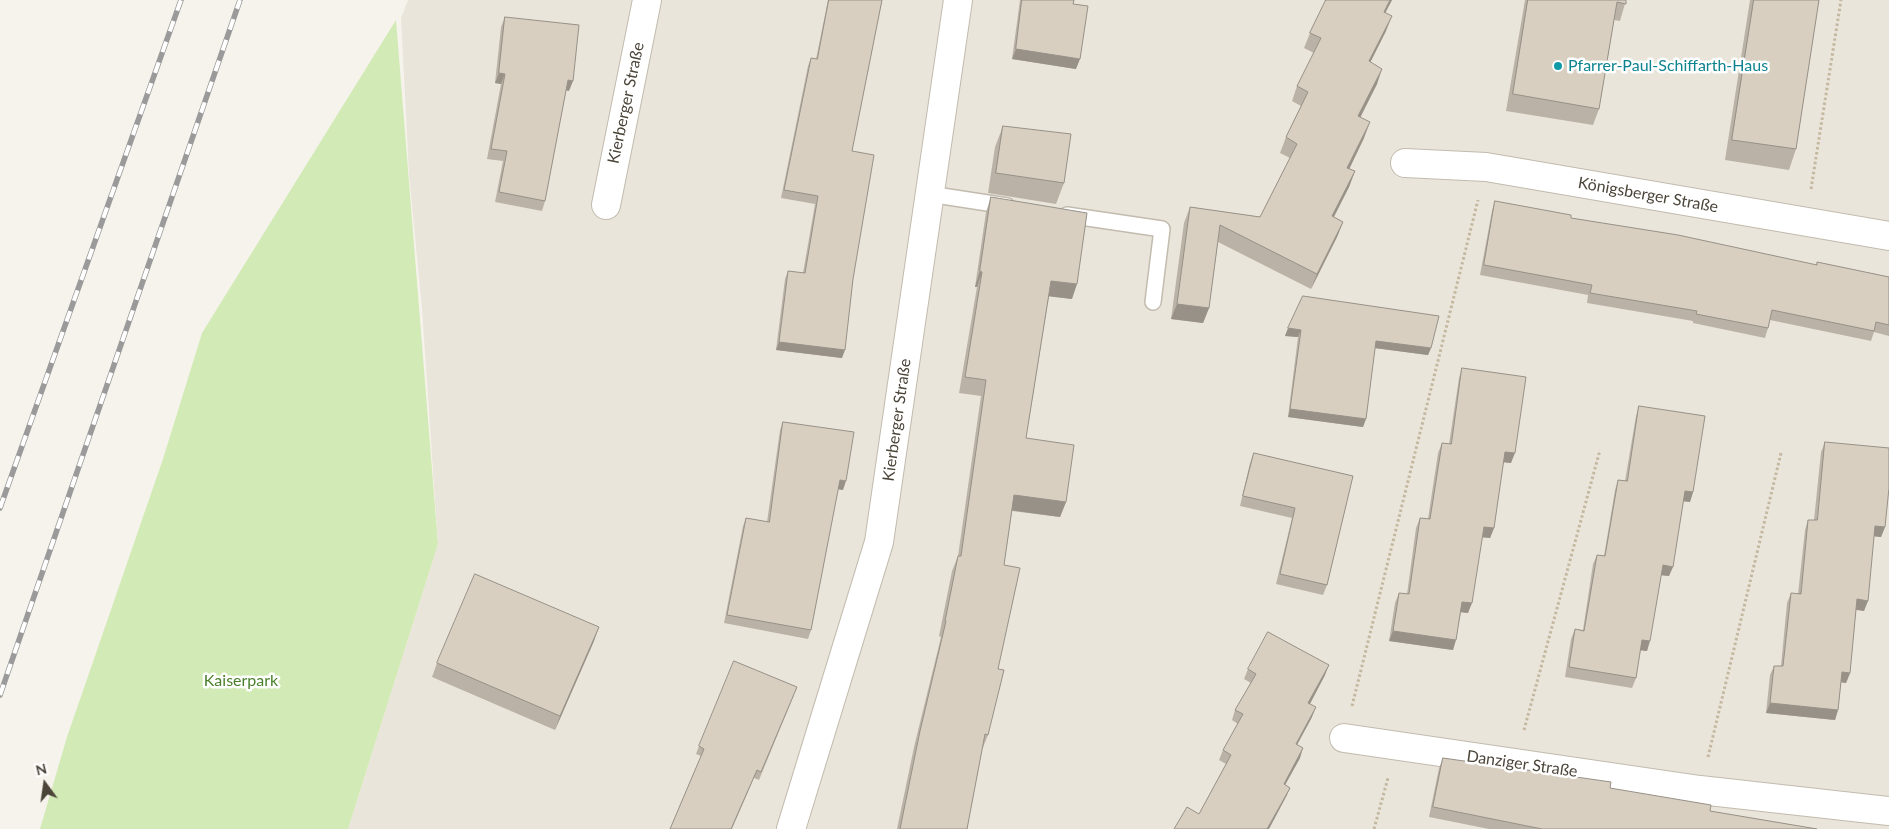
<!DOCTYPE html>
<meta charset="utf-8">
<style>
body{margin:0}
#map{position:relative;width:1889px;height:829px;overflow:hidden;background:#f6f3ec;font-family:Lato,sans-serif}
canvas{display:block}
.north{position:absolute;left:20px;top:759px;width:50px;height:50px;-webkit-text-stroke:4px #fff;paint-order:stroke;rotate:346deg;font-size:14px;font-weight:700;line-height:20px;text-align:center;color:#4b4439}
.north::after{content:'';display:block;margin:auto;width:18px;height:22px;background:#4b4439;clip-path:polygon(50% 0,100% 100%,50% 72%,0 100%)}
</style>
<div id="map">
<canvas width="1889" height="829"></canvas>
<div class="north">N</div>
</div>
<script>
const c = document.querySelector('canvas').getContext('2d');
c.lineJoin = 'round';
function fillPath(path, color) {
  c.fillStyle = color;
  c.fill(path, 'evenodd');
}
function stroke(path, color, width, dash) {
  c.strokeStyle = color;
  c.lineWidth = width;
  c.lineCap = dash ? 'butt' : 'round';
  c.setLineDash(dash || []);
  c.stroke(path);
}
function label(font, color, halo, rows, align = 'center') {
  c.font = font + ' Lato,sans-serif';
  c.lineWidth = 5;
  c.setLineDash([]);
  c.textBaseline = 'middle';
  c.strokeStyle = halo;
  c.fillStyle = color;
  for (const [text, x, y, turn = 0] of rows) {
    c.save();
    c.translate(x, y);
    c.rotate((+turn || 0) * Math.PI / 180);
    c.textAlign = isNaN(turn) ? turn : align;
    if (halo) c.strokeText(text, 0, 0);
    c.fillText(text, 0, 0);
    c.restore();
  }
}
const residential = new Path2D(`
 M408 0H1889V829H348L438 544 422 309 409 174 401 18Z`);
const green = new Path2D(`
 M396 20 438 544 348 829H40L67 737 163 459 202 333Z`);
const path = new Path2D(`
 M1811 189 1841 0
 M1352 706 1478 200
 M1524 730 1600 450
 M1708 757 1781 453
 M1374 829 1388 778`);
const service = new Path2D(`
 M929 194 1007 206
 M1067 215 1162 229 1153 302`);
const minor = new Path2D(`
 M1405 163 1486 167 1889 236
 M606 205 647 0
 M1344 738 1700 790 1889 811
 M791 829 879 542 958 0`);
const rail = new Path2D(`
 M0 508 181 0
 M0 695 240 0`);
const wall = new Path2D(`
 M828 0H882L852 151 853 279 842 358 776 350 785 279 788 271 803 273 815 204 781 198 808 66 811 58 816 59Z
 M1020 0H1074L1073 4 1076 69 1012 59Z
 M1324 0H1392L1385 12 1386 31 1370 62 1377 84 1360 117 1364 138 1349 169 1355 171 1349 187 1334 217 1343 222 1337 237 1311 289 1218 242 1209 308 1203 323 1171 319 1184 223 1190 207 1260 217 1290 158 1280 153 1286 137 1301 106 1292 101 1297 86 1314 53 1304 48 1310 33 1326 1Z
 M1525 0H1626L1620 21 1614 20 1599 109 1593 125 1506 111Z
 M1750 0H1819L1796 149 1789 170 1725 160Z
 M505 17 569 91 566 90 545 201 542 211 495 202 503 161 487 159 501 84 495 83 501 27Z
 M1003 126 1064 183 1056 204 988 193 995 147Z
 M991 197 1072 299 1049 296 1026 438 1066 502 1060 517 1012 511 1004 565 998 669 988 735 982 750 967 829H897L914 747 941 637 939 636 952 571 958 556 981 396 959 393 977 287H975L986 212Z
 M1495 201 1571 218 1816 265 1817 262 1889 277V336L1874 332 1871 341 1770 320 1768 328 1765 338 1693 323V321L1587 303 1588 295 1480 275 1492 211Z
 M1303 296 1431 348 1428 355 1375 348 1363 427 1288 417 1298 337 1285 336Z
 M1462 368 1511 463 1503 462 1494 528 1490 538 1482 537 1468 613 1461 612 1453 650 1389 641 1395 603 1399 593 1407 594 1416 528 1420 518 1428 519 1438 453 1442 443 1449 444 1459 378Z
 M1639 406 1693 492 1690 502 1683 501 1669 576 1661 575 1647 651 1640 650 1636 678 1632 688 1565 677 1571 639 1575 629 1583 630 1593 564 1597 555 1604 556 1615 490 1618 480 1625 481 1636 416Z
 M783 422 843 490 838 489 811 630 808 639 724 623 743 526 746 518 767 522 780 430Z
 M1825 442 1885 527 1881 537 1874 536 1864 611 1856 610 1850 673 1846 683 1841 682 1838 710 1835 720 1766 713 1770 675 1774 666H1781L1787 603 1791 593 1798 594 1805 530 1808 520H1814L1821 452Z
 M1254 453 1353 476 1327 585 1323 595 1276 584 1292 518 1240 506 1250 463Z
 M594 641 555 730 432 677 437 663Z
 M1248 669 1325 675 1310 704 1312 717 1297 745 1300 758 1285 785 1290 788 1286 797 1199 814 1226 764 1219 760 1223 750 1238 724 1232 720 1235 710 1251 683 1244 679Z
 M794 695 759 780 754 778 732 829H670L701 756 696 754 699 746Z
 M1443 758 1610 788 1710 811 1817 829H1489L1429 817 1439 768Z`);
const shadedWall = new Path2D(`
 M1390 0H1392L1378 27 1384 12Z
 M1392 16 1386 31 1363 77 1369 61Z
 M1016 49 1080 59 1076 69 1012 59Z
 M1382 69 1377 84 1353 132 1358 116Z
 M499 73 505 74 501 84 495 83Z
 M568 80 573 81 569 91 565 90Z
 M1370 122 1364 138 1342 184 1347 168Z
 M1355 171 1349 187 1326 232 1332 216Z
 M1343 222 1337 237 1311 289 1317 274Z
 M980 271 982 272 977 287H975Z
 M1051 281 1077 284 1072 299 1046 296Z
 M1177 304 1209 308 1203 323 1171 319Z
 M1288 328 1301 330 1298 337 1285 336Z
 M1376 341 1431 348 1428 355 1374 348Z
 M779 342 845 350 842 358 776 350Z
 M1290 409 1366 419 1363 427 1288 417Z
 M1505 452 1515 453 1511 463 1501 462Z
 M840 480 846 481 843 490 837 489Z
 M1685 491 1693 492 1690 502 1681 501Z
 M1014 495 1066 502 1060 517 1009 510Z
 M1875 526 1885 527 1881 537 1871 536Z
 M1484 527 1494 528 1490 538 1480 537Z
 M1663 565 1673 567 1669 576 1659 575Z
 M1857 599 1868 601 1864 611 1853 609Z
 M1462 602 1472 603 1468 613 1459 612Z
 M599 627 594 641 555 730 560 716Z
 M1393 631 1456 640 1453 650 1389 641Z
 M1642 640 1650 641 1647 651 1638 650Z
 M1329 665 1325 675 1305 713 1308 703Z
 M1842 672 1850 673 1846 683 1839 682Z
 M1770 703 1838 710 1835 720 1766 713Z
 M1316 707 1312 717 1292 754 1296 744Z
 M1303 748 1300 758 1280 794 1284 784Z
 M1290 788 1286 797 1269 829H1267Z`);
const building = new Path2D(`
 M829 0H882L852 151 874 155 853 279 845 350 779 342 788 271 805 273 818 196 784 190 811 58 817 59Z
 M1022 0H1074L1073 4 1088 6 1080 59 1016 49Z
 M1326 0H1390L1384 12 1392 16 1369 61 1382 69 1358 116 1370 122 1347 168 1355 171 1332 216 1343 222 1317 274 1220 225 1209 308 1177 304 1190 207 1260 217 1297 144 1286 137 1308 92 1297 86 1321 38 1310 33Z
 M1528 0H1626V4L1617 2 1599 109 1513 94Z
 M1754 0H1819L1796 149 1732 140Z
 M505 17 579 25 573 81 568 80 545 201 499 192 507 151 491 149 505 74 499 73Z
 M1003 126 1071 134 1064 183 996 173Z
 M991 197 1087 213 1077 284 1051 281 1026 438 1074 445 1066 502 1014 495 1004 565 1020 568 998 669 1004 670 988 735 985 734 967 829H900L920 731 946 621H945L958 556H961L986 380 965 377 982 272 980 271Z
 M1495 201 1571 215V218L1678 235 1817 265V262L1889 277V325L1876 322 1874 331 1772 310 1768 328 1696 314 1697 311 1590 293 1592 285 1484 265Z
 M1303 296 1439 316 1431 348 1376 341 1366 419 1290 409 1301 330 1288 328Z
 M1462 368 1526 377 1515 453 1505 452 1494 528 1484 527 1472 603 1462 602 1456 640 1393 631 1399 593 1409 594 1420 518 1430 519 1442 443 1451 444Z
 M1639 406 1705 416 1693 492 1685 491 1673 567 1663 565 1650 641 1642 640 1636 678 1569 667 1575 629 1584 631 1597 555 1605 556 1618 480 1627 481Z
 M783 422 854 432 846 481 840 480 811 630 727 615 746 518 769 522Z
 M1825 442 1889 448V488L1885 527 1875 526 1868 601 1857 599 1850 673 1842 672 1838 710 1770 703 1774 666H1783L1791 593 1801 594 1808 520H1817Z
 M1254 453 1353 476 1327 585 1280 574 1295 508 1243 496Z
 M475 574 599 627 560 716 437 663Z
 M1268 632 1329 665 1308 703 1316 707 1296 744 1303 748 1284 784 1290 788 1267 829H1174L1187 807 1199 814 1231 755 1223 750 1243 714 1235 710 1256 674 1248 669Z
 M734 661 797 687 761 772 757 770 731 829H670L704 749 699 746Z
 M1443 758 1611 782 1610 788 1711 805 1710 811 1817 829H1542L1433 807Z`);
const markers = [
 [1558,66,5,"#0f9aa8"]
];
const cultureNames = [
 ["Pfarrer-Paul-Schiffarth-Haus",1568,66]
];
const streetNames = [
 ["Kierberger Straße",626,103,-78],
 ["Königsberger Straße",1648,195,10],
 ["Kierberger Straße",897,420,-82],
 ["Danziger Straße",1522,764,8]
];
const parkNames = [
 ["Kaiserpark",241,681]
];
fillPath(residential, '#eae5da');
fillPath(green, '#d2eab5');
stroke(service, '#c2bbae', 18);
stroke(minor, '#c2bbae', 30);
stroke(path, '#c4b79f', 3, [2.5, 2.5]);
stroke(service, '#fff', 15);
stroke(minor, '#fff', 28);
stroke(rail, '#9a9a9a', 5.5);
stroke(rail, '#fff', 4, [11]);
fillPath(wall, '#bab2a6');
fillPath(shadedWall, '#979187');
fillPath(building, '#d8cfc1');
stroke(building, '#979187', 1);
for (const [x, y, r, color] of markers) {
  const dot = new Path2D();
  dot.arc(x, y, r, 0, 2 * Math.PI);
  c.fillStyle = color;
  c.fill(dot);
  stroke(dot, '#fff', 2);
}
label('16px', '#0d838f', '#fff', cultureNames, 'left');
label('16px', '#4b4439', '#fff', streetNames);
label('16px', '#4a7f2a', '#fff', parkNames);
</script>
